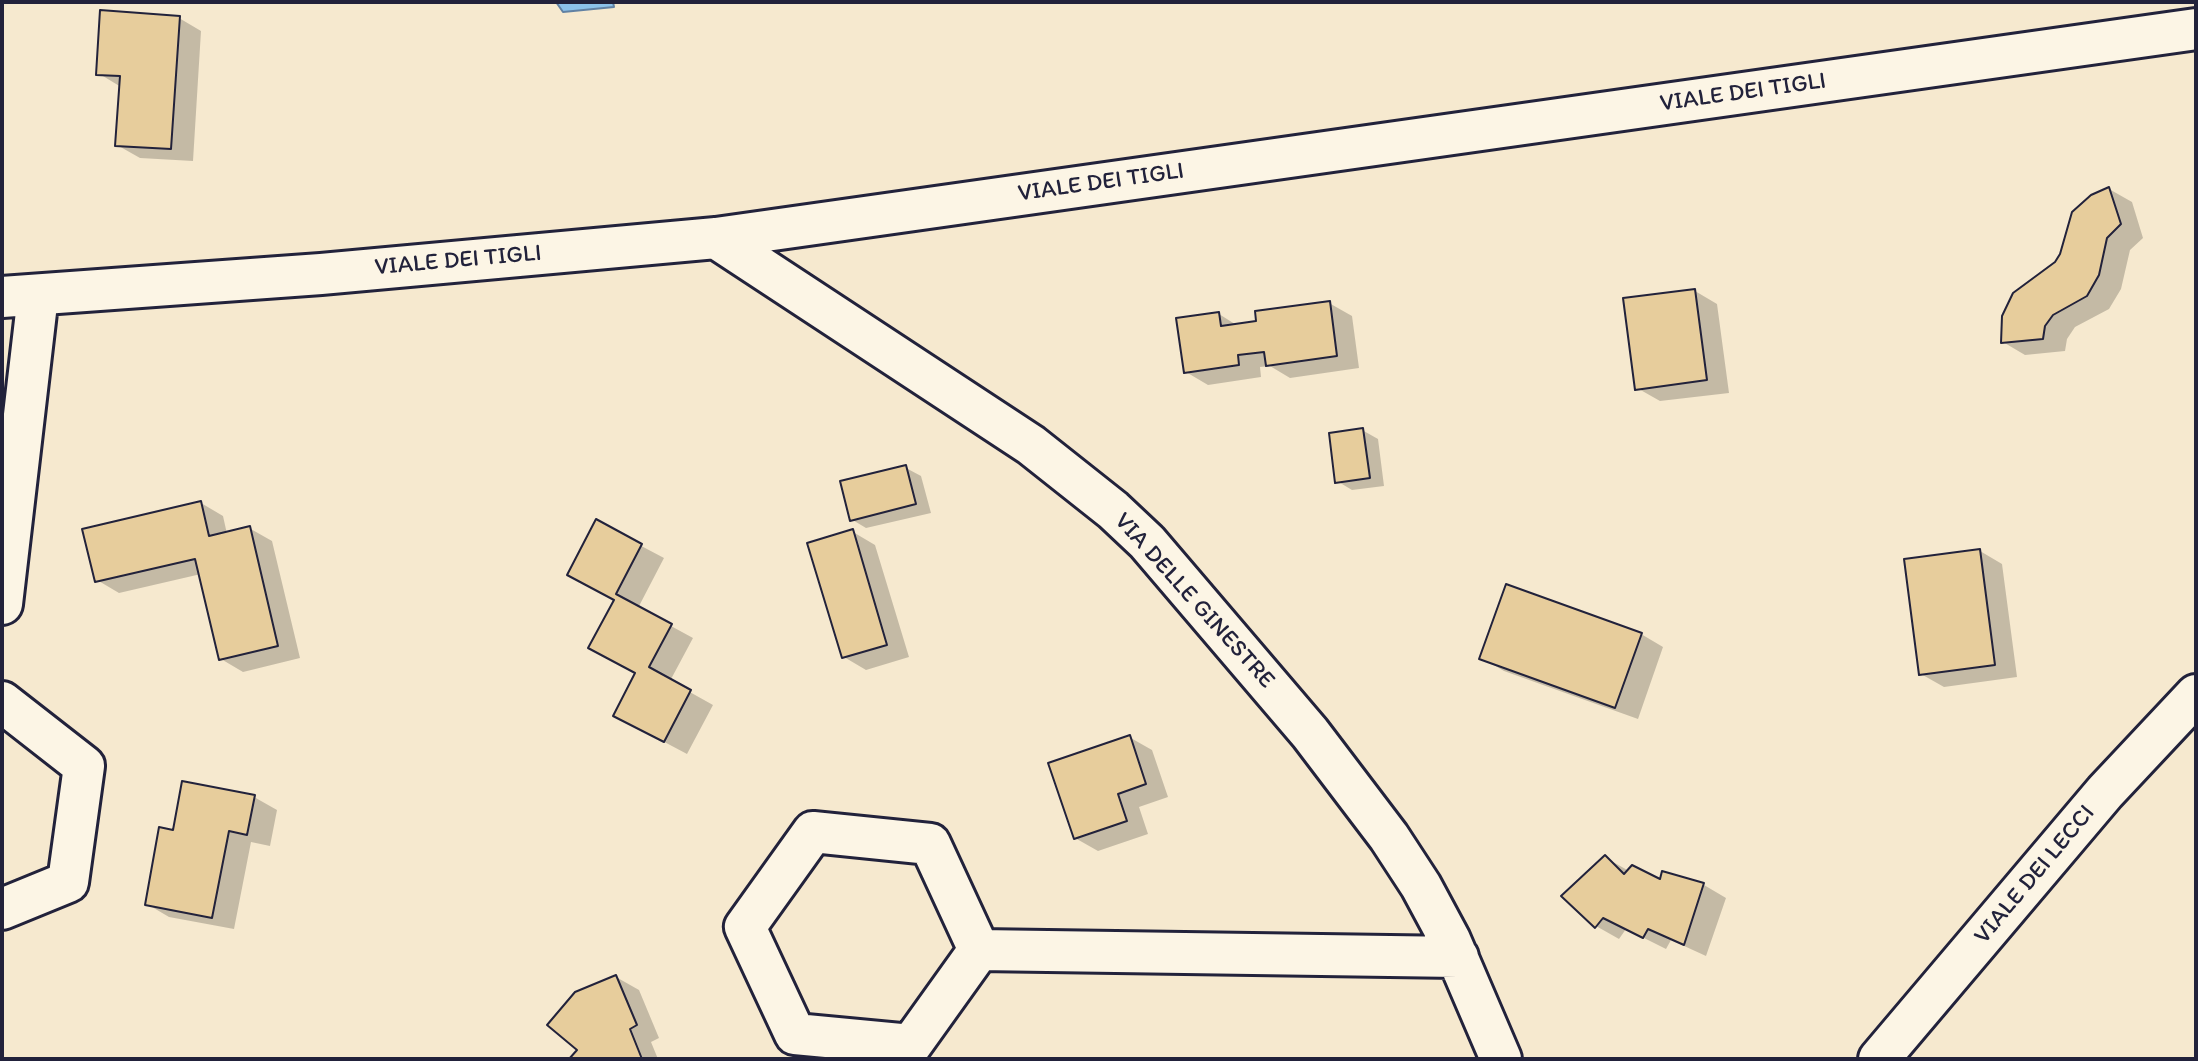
<!DOCTYPE html>
<style>
body{margin:0}
#map{position:relative;width:2198px;height:1061px;overflow:hidden;background:#f6e9cf;font-family:Itim,sans-serif}
canvas{display:block}
.frame{position:absolute;inset:0;border:4px solid #22223b;pointer-events:none}
</style>
<div id="map">
<canvas width="2198" height="1061"></canvas>
<div class="frame"></div>
</div>
<script>
const c = document.querySelector('canvas').getContext('2d');
c.lineJoin = 'round';
function fillPath(path, color) {
  c.fillStyle = color;
  c.fill(path, 'evenodd');
}
function stroke(path, color, width, dash) {
  c.strokeStyle = color;
  c.lineWidth = width;
  c.lineCap = dash ? 'butt' : 'round';
  c.setLineDash(dash || []);
  c.stroke(path);
}
function label(font, color, halo, rows, align = 'center') {
  c.font = font + ' Itim,sans-serif';
  c.lineWidth = 6;
  c.setLineDash([]);
  c.textBaseline = 'middle';
  c.strokeStyle = halo;
  c.fillStyle = color;
  for (const [text, x, y, turn = 0] of rows) {
    c.save();
    c.translate(x, y);
    c.rotate((+turn || 0) * Math.PI / 180);
    c.textAlign = isNaN(turn) ? turn : align;
    if (halo) c.strokeText(text, 0, 0);
    c.fillText(text, 0, 0);
    c.restore();
  }
}
const water = new Path2D(`
 M556 2H613L614 7 563 12Z`);
const shadow = new Path2D(`
 M179 18 201 31 193 161 140 158 117 145 121 87 98 73Z
 M2109 189 2132 202 2143 238 2130 250 2121 289 2109 309 2075 327 2067 339 2065 351 2025 355 2003 342Z
 M1695 291 1717 304 1729 393 1660 401 1637 388Z
 M1329 303 1352 316 1359 368 1290 378 1270 366 1260 367 1261 377 1208 385 1186 372 1219 314 1238 326Z
 M1362 430 1378 439 1384 486 1352 490 1337 481Z
 M906 468 921 476 931 513 866 528 851 519Z
 M201 503 223 516 227 534 249 528 272 541 300 658 243 672 221 659 201 574 119 593 97 580Z
 M596 522 664 558 638 608 693 638 670 681 713 705 687 754 638 728 637 673Z
 M853 532 875 545 909 657 866 670 844 657Z
 M1980 551 2002 564 2017 677 1944 687 1921 674Z
 M1641 634 1663 647 1638 719 1504 671 1482 658Z
 M1129 737 1152 750 1168 797 1139 807 1148 834 1098 851 1075 838Z
 M254 797 277 810 270 846 251 842 234 929 169 917 147 904 175 832Z
 M1606 858 1629 871 1661 882 1663 874 1704 885 1726 898 1706 956 1671 940 1666 949 1626 929 1619 939 1596 926Z
 M616 977 639 990 659 1038 651 1042 658 1059H572L579 1050Z`);
const building = new Path2D(`
 M100 10 180 16 171 149 115 146 120 76 96 75Z
 M2109 187 2121 224 2107 238 2099 275 2087 296 2053 315 2045 326 2043 339 2001 343 2002 316 2013 293 2055 262 2060 254 2072 212 2091 195Z
 M1695 289 1707 380 1635 390 1623 298Z
 M1330 301 1337 356 1266 366 1264 352 1238 355 1239 365 1184 373 1176 318 1219 312 1221 326 1256 321 1255 311Z
 M1363 428 1370 478 1335 483 1329 433Z
 M906 465 916 504 850 521 840 481Z
 M201 501 209 536 250 526 278 646 219 660 195 559 95 582 82 529Z
 M596 519 642 544 616 594 672 624 649 667 691 690 664 742 613 716 635 673 588 648 614 600 567 575Z
 M853 529 887 645 842 658 807 543Z
 M1980 549 1995 665 1919 675 1904 559Z
 M1506 584 1642 633 1615 708 1479 659Z
 M1130 735 1146 784 1118 794 1127 821 1074 839 1048 763Z
 M182 781 255 795 247 835 229 831 212 918 145 905 159 827 173 830Z
 M1605 855 1624 874 1632 865 1660 879 1662 871 1704 883 1684 945 1648 929 1643 938 1603 918 1595 928 1561 896Z
 M616 975 637 1025 630 1029 642 1059H569L577 1050 547 1025 575 992Z`);
const minor = new Path2D(`
 M716 238 1031 445 1113 510 1147 542 1310 733 1389 837 1421 886 1450 940 1501 1059
 M2 297 321 274 716 238 2196 29
 M2 604 38 295
 M2 702 84 766 68 882 2 909
 M813 832 930 844 979 950 911 1045 795 1034 745 927Z
 M979 950 1458 957
 M1879 1059 2105 792 2196 695`);
const streetNames = [
 ["VIALE DEI TIGLI",1743,93,-8],
 ["VIALE DEI TIGLI",1101,183,-8],
 ["VIALE DEI TIGLI",458,261,-5],
 ["VIA DELLE GINESTRE",1194,601,48],
 ["VIALE DEI LECCI",2035,875,-50]
];
fillPath(water, '#8bc1e9');
stroke(water, '#6181a3', 2);
fillPath(shadow, '#0003');
fillPath(building, '#e7cd9c');
stroke(building, '#22223b', 2);
stroke(minor, '#22223b', 46);
stroke(minor, '#fcf5e5', 40);
label('24px', '#22223b', '#fcf5e5', streetNames);
</script>
